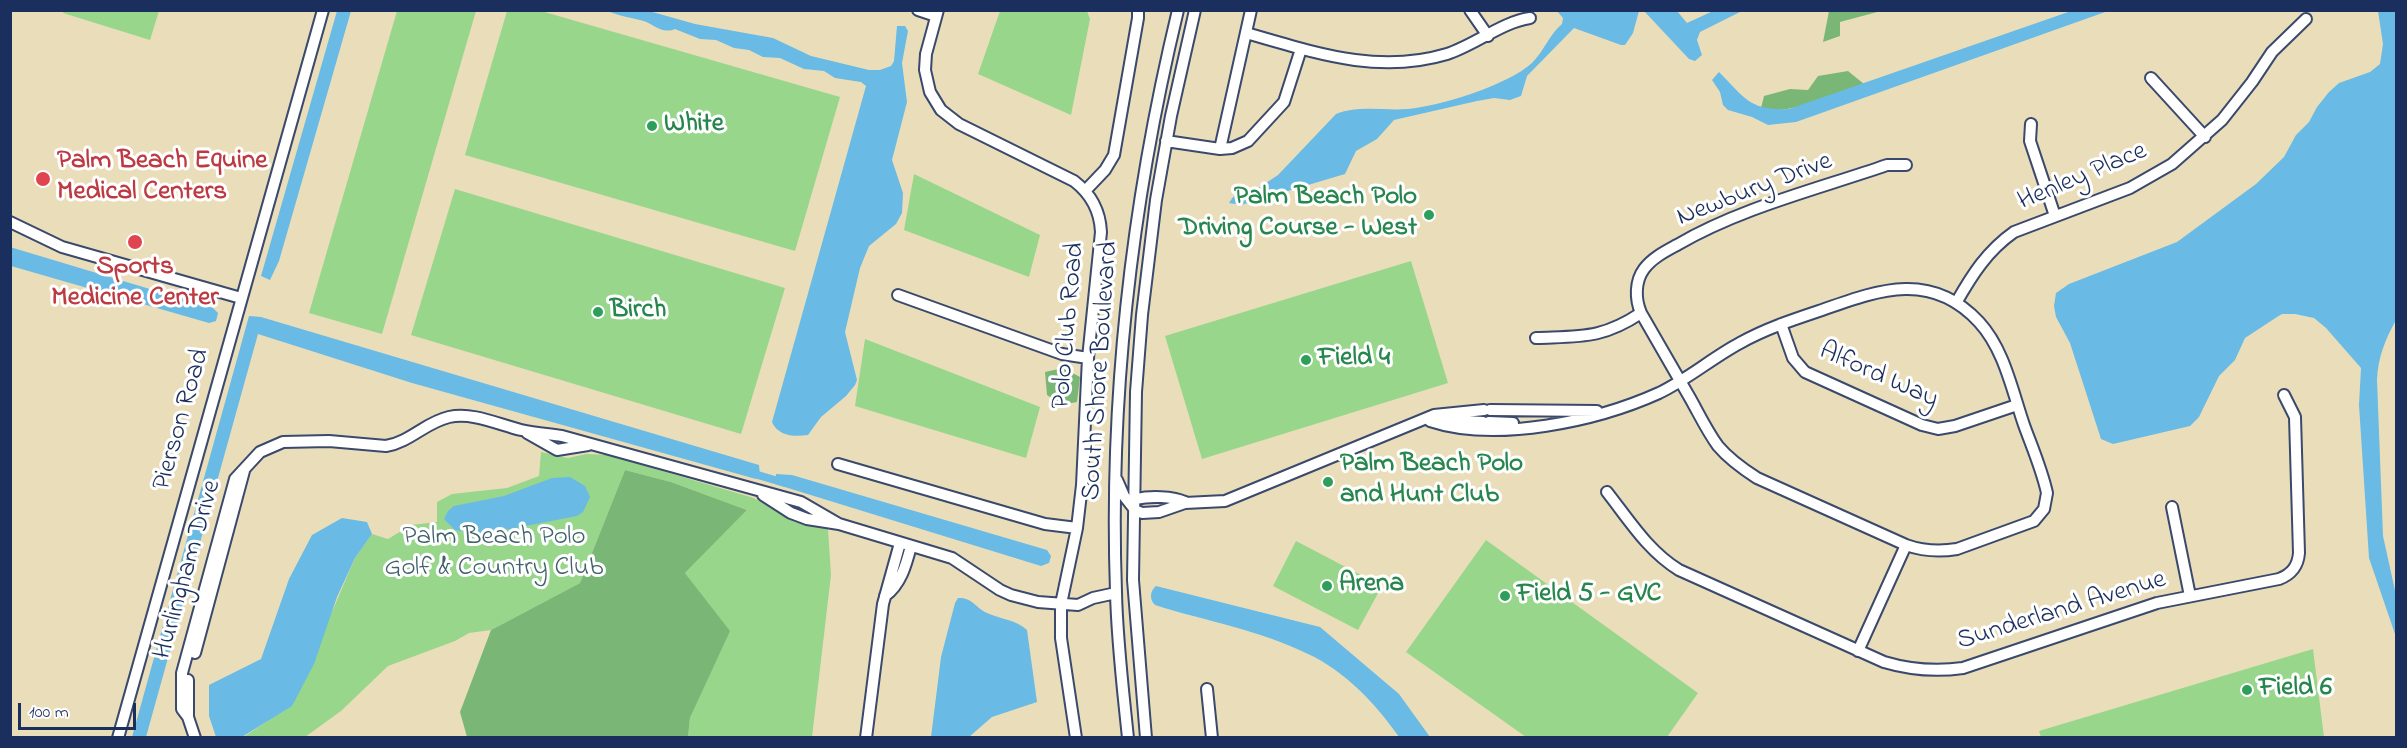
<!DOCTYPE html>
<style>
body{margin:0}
#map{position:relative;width:2407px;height:748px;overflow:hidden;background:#eadeba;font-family:"Indie Flower",sans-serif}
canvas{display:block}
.frame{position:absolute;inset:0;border:12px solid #1b2f5e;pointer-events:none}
.scale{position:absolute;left:18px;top:703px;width:118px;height:27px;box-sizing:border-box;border:3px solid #1b2f5e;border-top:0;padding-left:8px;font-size:18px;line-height:21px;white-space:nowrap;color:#1b2f5e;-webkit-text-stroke:4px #fff;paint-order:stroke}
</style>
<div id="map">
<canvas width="2407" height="748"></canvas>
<div class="frame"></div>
<div class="scale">100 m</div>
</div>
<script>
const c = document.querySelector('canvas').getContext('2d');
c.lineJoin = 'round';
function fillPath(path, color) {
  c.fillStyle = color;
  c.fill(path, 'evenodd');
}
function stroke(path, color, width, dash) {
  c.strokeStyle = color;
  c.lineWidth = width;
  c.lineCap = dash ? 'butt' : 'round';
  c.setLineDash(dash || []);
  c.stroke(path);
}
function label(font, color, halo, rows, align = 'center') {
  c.font = font + ' "Indie Flower",sans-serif';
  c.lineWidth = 6;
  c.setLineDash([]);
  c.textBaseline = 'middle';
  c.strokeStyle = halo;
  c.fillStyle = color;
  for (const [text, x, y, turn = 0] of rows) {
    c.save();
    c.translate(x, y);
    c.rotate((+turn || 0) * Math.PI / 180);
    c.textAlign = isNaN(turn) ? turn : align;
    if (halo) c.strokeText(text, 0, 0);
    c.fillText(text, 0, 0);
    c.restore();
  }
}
const green = new Path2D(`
 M64 10H159V11L150 40 63 13Z
 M397 11H476L382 334 309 313Z
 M507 11H541L840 97 795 251 465 155Z
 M1000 11H1087L1090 19 1071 115 978 74Z
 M914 174 1040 235 1029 277 904 230Z
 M455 189 785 288 741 434 411 335Z
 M1411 261 1448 383 1202 459 1165 336Z
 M865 339 1040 407 1026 458 855 406Z
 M541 452 568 458 586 454 608 455 754 498 794 522 828 529 831 575 812 737H688L690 718 729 631 685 573 747 510 671 482 625 470 580 583 491 630 469 633 455 641 388 666 341 711 305 737 242 738 292 705 355 558 372 534 388 539 411 525 437 522V502L452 494 507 488 539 476Z
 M1486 540 1698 693 1667 737H1526L1406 652Z
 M1296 541 1382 586 1358 630 1273 586Z
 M2313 649 2324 737H2041L2039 731Z`);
const forest = new Path2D(`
 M1829 11V10L1881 11 1840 22V36L1823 42Z
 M1848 71 1864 84C1838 93 1787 117 1761 108L1764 96 1790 89 1808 90 1818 76Z
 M1063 368 1080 377 1077 402 1062 405 1047 395 1045 372Z
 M625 470 671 482 747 510 685 573 730 631 690 718 688 737H467L460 712 491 630 580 583Z`);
const water = new Path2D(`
 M2074 10 2108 11 1796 122 1768 125 1752 117 1728 110 1723 105 1720 92 1712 80 1719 72C1745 98 1750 111 1789 109Z
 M337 11H351L279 261 270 280 261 276Z
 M608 11H649L695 24 773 38 811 56 869 70H880L891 66 894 61 897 26H905L908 31 902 63 907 102 892 160 903 193 902 213 896 224 869 246 860 268 845 332 857 380 855 385 846 396 821 417 808 435C794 437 778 436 772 422L866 86 861 82 835 78 824 71 804 69 780 58 763 57 749 50 734 48 716 40 700 39 675 29C661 35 652 22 640 20 628 17 619 16 608 11Z
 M1557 11H1639L1633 33 1625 45H1621L1574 28 1527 76 1521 96 1510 100 1494 98 1477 101 1394 120 1377 139 1356 151 1345 174 1241 205 1229 203 1233 197 1257 189 1278 175 1336 114C1359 105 1384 111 1408 109 1440 106 1508 85 1532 63 1544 51 1549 35 1562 24L1563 18Z
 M1644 11H1677L1687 23 1713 11H1742L1700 32 1697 40 1702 55 1695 61 1689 59Z
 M2378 11H2396V320C2385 340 2378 357 2377 380L2383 536 2396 595V637L2369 558 2359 405 2361 368 2326 328 2314 318 2295 314H2282L2277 317 2245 338 2235 360 2219 376 2199 417 2190 426 2113 444 2101 439 2070 343 2056 317 2054 306 2056 293 2069 284 2177 242 2256 184 2284 157 2296 135 2309 122 2317 107 2329 92 2339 83 2370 72 2380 64 2383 44Z
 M10 247 213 308 218 313 216 321 209 323 11 266Z
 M249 316 261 317 759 465 760 475 756 479 412 383 258 334 146 737H132Z
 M776 474 792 475 1047 550 1051 556 1049 563 1041 566 775 484Z
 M570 477 585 486 590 497 583 512 577 516 484 534 455 530 444 519 448 511 454 506 504 496 552 478Z
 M342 518 367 522 372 534 355 558 337 597 314 664 292 706 242 737H216L209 716V685L261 659 289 579 312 535Z
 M1156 586 1320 627 1399 694 1430 737H1399C1376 704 1345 671 1308 654 1260 630 1205 621 1155 605 1149 599 1150 591 1156 586Z
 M958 598C972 597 976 608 987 613 1000 619 1017 620 1027 630L1037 702 992 717 969 737H931L941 657 955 603Z`);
const canal = new Path2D(`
 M751 473 785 483`);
const minor = new Path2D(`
 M918 10 936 16
 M938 10 926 54 925 70 930 92 941 110 959 124 1074 181C1091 194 1100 210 1101 232L1088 358 1082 485 1077 528 1061 604V638L1076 738
 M1470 10 1488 36
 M1246 33C1313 52 1377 75 1447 54 1475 45 1502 22 1530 18
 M2151 78 2205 137
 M2031 124 2030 141 2055 216
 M1166 141 1220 149 1232 148 1248 141 1284 102 1301 49
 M1220 149 1251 10
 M1085 191 1105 170 1114 155 1138 18V10
 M10 222 62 247 241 298
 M898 295 1062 354 1088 358
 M1956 303C1972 275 1987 251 2014 232L2130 188 2172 164 2222 120 2252 82 2272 52 2306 19
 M1781 324 1793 358 1805 372 1922 425 1938 429 1955 426 2017 405
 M1536 338C1581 336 1602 339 1641 313
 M1490 410 1597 411
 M1444 420 1483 422
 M1430 421C1496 443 1597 421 1659 393 1688 379 1712 358 1740 343 1765 329 1792 320 1819 311 1876 291 1930 269 1979 322 2004 349 2012 390 2024 425 2032 447 2042 470 2047 493L2044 509 2034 521 1957 549C1939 552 1923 551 1906 545L1757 478C1743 469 1729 459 1718 446 1707 431 1699 414 1690 398 1673 369 1657 341 1641 313 1635 299 1635 281 1644 269 1652 258 1666 251 1677 245 1740 208 1818 189 1887 165H1906
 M1489 422 1513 423
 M527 433 557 450 588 445
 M838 464 1045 524 1077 528
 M1117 480 1124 496 1135 510 1142 513 1159 512 1185 503 1225 501 1434 415 1484 410
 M1607 492C1629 520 1648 551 1679 570L1884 662C1911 670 1935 672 1963 668L2157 603 2279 579C2292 574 2298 566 2299 553L2295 417 2284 395
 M763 495 791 513 807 519 839 524 952 558 1000 590 1011 595 1038 602 1078 605 1093 598 1116 593
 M1136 499C1149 496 1173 496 1185 502
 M2172 507 2190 596
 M885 596C901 584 906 565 911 546
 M1858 651 1906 545
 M195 653 244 471
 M188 680V717
 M1207 689 1212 738
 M118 738 323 10
 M195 738 188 717 182 709V673L235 479 260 452 283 442 329 441 386 446C410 442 426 422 449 417 473 412 497 424 521 430 534 433 548 434 562 436L801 502 839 524
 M866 738 883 604 900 543
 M1128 738C1123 689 1117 641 1116 592 1109 396 1132 201 1178 10
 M1146 738 1133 580 1136 392 1142 315 1156 200 1171 116 1195 10`);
const markers = [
 [652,126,6,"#2e9e5b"],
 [43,179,8,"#e0444e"],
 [1429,215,6,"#2e9e5b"],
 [135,242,8,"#e0444e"],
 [598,312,6,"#2e9e5b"],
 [1306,360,6,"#2e9e5b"],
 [1328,482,6,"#2e9e5b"],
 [1327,586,6,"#2e9e5b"],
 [1505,596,6,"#2e9e5b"],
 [2247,690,6,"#2e9e5b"]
];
const leisureNames = [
 ["White",664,126],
 ["Palm Beach Polo",1417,199,"right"],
 ["Driving Course - West",1417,230,"right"],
 ["Birch",610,312],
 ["Field 4",1318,360],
 ["Palm Beach Polo",1340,466],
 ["and Hunt Club",1340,497],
 ["Arena",1339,586],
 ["Field 5 - GVC",1517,596],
 ["Field 6",2259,690]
];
const healthNames = [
 ["Palm Beach Equine",57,163],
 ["Medical Centers",57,194],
 ["Sports",135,269,"center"],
 ["Medicine Center",135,300,"center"]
];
const streetNames = [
 ["Henley Place",2083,178,-23],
 ["Newbury Drive",1755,191,-21],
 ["Polo Club Road",1070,326,-85],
 ["South Shore Boulevard",1102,371,-86],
 ["Alford Way",1878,377,24],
 ["Pierson Road",183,420,-74],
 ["Hurlingham Drive",189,570,-74],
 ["Sunderland Avenue",2062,612,-17]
];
const parkNames = [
 ["Palm Beach Polo",494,539],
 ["Golf & Country Club",494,570]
];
fillPath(green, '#98d68b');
fillPath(forest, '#7ab777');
fillPath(water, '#69bae4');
stroke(canal, '#69bae4', 8);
stroke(minor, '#3a496c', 14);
stroke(minor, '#fff', 10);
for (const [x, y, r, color] of markers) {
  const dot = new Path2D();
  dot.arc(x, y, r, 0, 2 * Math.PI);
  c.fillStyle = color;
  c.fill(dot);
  stroke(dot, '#fff', 2);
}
label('bold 27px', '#27864d', '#fff', leisureNames, 'left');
label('bold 27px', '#be3a42', '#fff', healthNames, 'left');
label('27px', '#1b2f5e', '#fff', streetNames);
label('27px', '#40616c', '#fff', parkNames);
</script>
